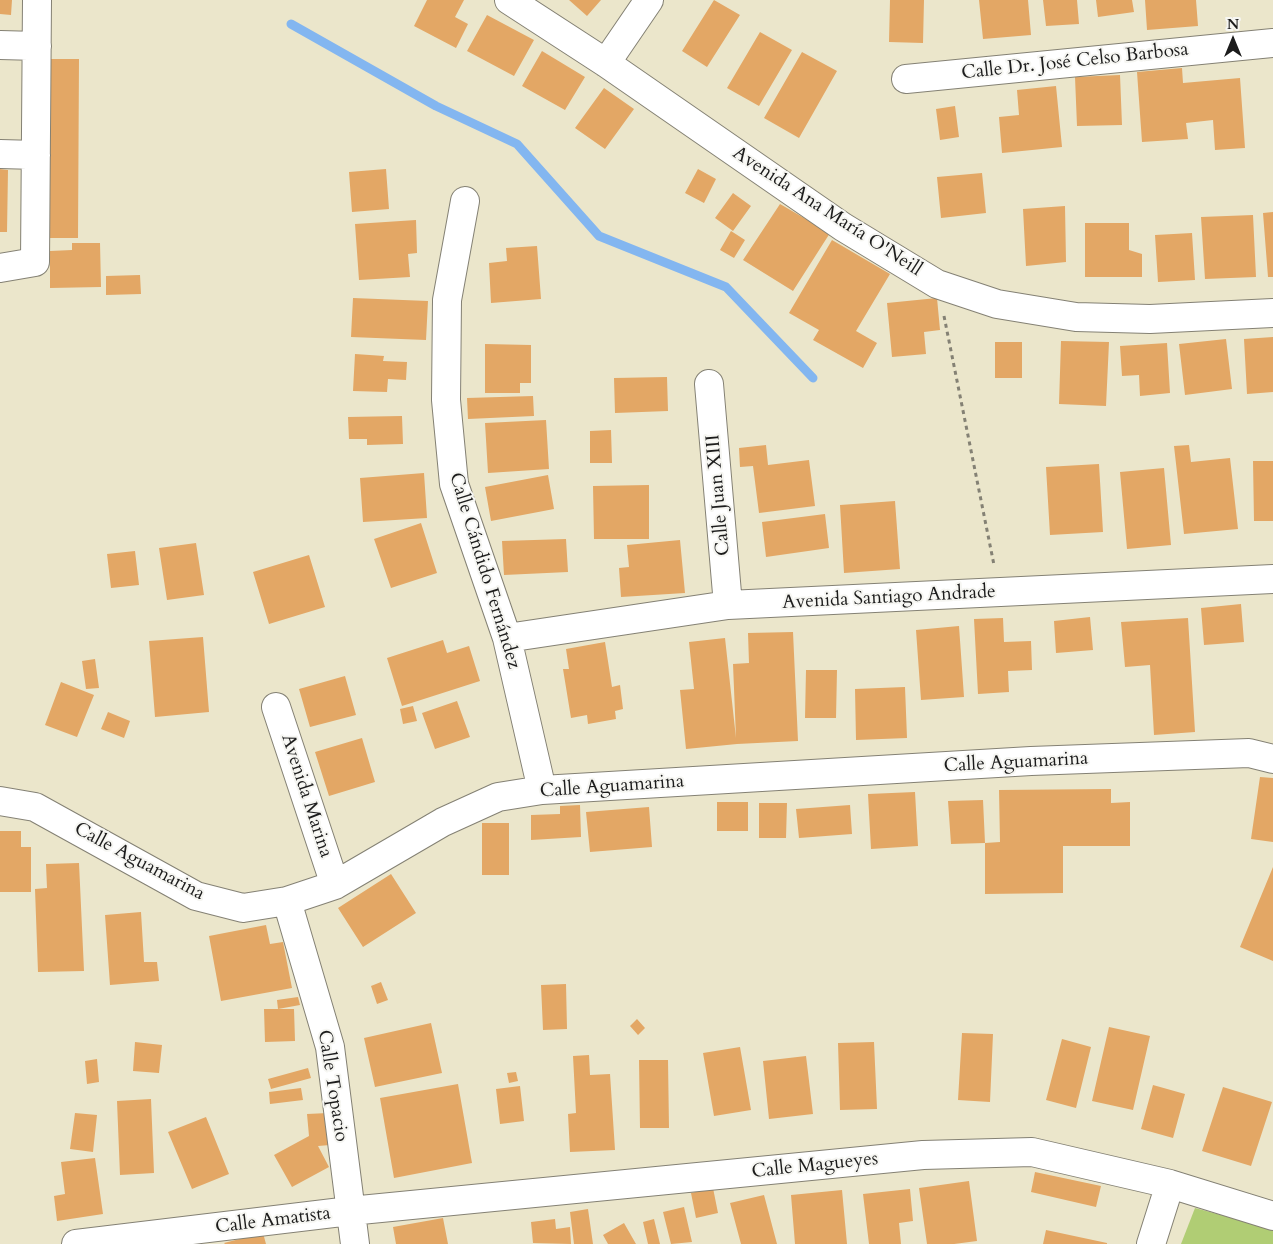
<!DOCTYPE html>
<meta charset="utf-8">
<style>
body{margin:0}
#map{position:relative;width:1273px;height:1244px;overflow:hidden;background:#ebe6cb;font-family:Cardo,serif}
canvas{display:block}
.north{position:absolute;left:1208px;top:15px;width:50px;height:50px;-webkit-text-stroke:4px #f6f6f2;paint-order:stroke;rotate:0deg;font-size:14px;font-weight:700;line-height:20px;text-align:center;color:#1c1c1c}
.north::after{content:'';display:block;margin:auto;width:18px;height:22px;background:#1c1c1c;clip-path:polygon(50% 0,100% 100%,50% 72%,0 100%)}
</style>
<div id="map">
<canvas width="1273" height="1244"></canvas>
<div class="north">N</div>
</div>
<script>
const c = document.querySelector('canvas').getContext('2d');
c.lineJoin = 'round';
function fillPath(path, color) {
  c.fillStyle = color;
  c.fill(path, 'evenodd');
}
function stroke(path, color, width, dash) {
  c.strokeStyle = color;
  c.lineWidth = width;
  c.lineCap = dash ? 'butt' : 'round';
  c.setLineDash(dash || []);
  c.stroke(path);
}
function label(font, color, halo, rows, align = 'center') {
  c.font = font + ' Cardo,serif';
  c.lineWidth = 4;
  c.setLineDash([]);
  c.textBaseline = 'middle';
  c.strokeStyle = halo;
  c.fillStyle = color;
  for (const [text, x, y, turn = 0] of rows) {
    c.save();
    c.translate(x, y);
    c.rotate((+turn || 0) * Math.PI / 180);
    c.textAlign = isNaN(turn) ? turn : align;
    if (halo) c.strokeText(text, 0, 0);
    c.fillText(text, 0, 0);
    c.restore();
  }
}
const green = new Path2D(`
 M1195 1208 1273 1229V1244H1181Z`);
const stream = new Path2D(`
 M291 24 436 106 517 144 599 236 726 287 813 378`);
const building = new Path2D(`
 M0 0H12L11 15 0 14Z
 M427 0H464L455 17 468 24 456 48 414 26Z
 M569 0H601L587 16Z
 M714 0 740 15 707 67 682 51Z
 M890 0H924L923 43 889 42Z
 M979 0H1028L1031 35 983 39Z
 M1043 0H1077L1079 24 1046 26Z
 M1096 0H1132L1134 12 1098 17Z
 M1145 0H1196L1198 26 1147 30Z
 M487 15 534 40 514 76 467 51Z
 M760 32 792 50 759 106 727 88Z
 M542 51 585 77 565 110 522 86Z
 M802 52 837 71 799 138 764 118Z
 M50 59H79L78 238H48Z
 M1182 68 1183 83 1240 78 1245 148 1215 150 1213 120 1186 123 1188 139 1142 142 1137 72Z
 M1120 75 1122 125 1077 126 1075 77Z
 M1056 86 1062 147 1002 153 999 117 1019 115 1017 90Z
 M604 88 634 109 605 149 575 128Z
 M955 106 959 137 940 140 936 109Z
 M0 169 8 170 7 232H0Z
 M386 169 389 209 352 212 349 172Z
 M698 169 716 179 704 203 685 193Z
 M982 173 986 213 941 218 937 177Z
 M733 193 751 206 733 231 715 218Z
 M780 204 830 233 793 291 743 260Z
 M1065 206 1066 262 1026 266 1023 209Z
 M1273 212V277H1268L1263 213Z
 M1253 215 1256 277 1205 279 1201 217Z
 M416 220 417 253 408 254 410 277 359 280 355 224Z
 M1085 223H1129V250L1142 254V277H1085Z
 M731 231 745 240 734 258 720 250Z
 M1192 233 1195 280 1158 282 1155 235Z
 M832 240 890 274 856 331 877 343 863 368 813 340 819 330 789 313Z
 M72 243H100L101 287 50 288V251L72 250Z
 M537 246 541 299 491 303 489 263 507 261 506 248Z
 M140 275 141 294 106 295V276Z
 M353 298 428 301 426 340 351 337Z
 M937 298 940 330 924 332 926 354 892 357 887 303Z
 M1273 337V392L1247 394 1244 339Z
 M1226 339 1232 389 1185 395 1179 344Z
 M1061 341 1109 342 1106 406 1059 404Z
 M995 342H1022V378H995Z
 M1167 343 1170 393 1140 396 1139 375 1122 376 1120 346Z
 M485 344 531 345V383H520V393H485Z
 M355 354 384 356 383 361 407 362 406 380 388 379 387 392 353 391Z
 M667 377 668 411 615 413 614 378Z
 M533 396 534 416 468 419 467 398Z
 M402 416 403 444 367 445V439H349L348 417Z
 M546 420 549 469 488 473 485 423Z
 M611 430 612 463H590V431Z
 M766 445 768 465 809 460 815 506 759 513 753 466 740 467 739 448Z
 M1189 445 1191 462 1230 458 1238 529 1184 534 1174 446Z
 M1253 461H1273V521H1254Z
 M1099 464 1103 532 1050 535 1046 467Z
 M1164 468 1171 545 1127 549 1120 472Z
 M424 473 427 518 363 522 360 478Z
 M548 475 554 509 491 521 485 487Z
 M649 485V539H594L593 486Z
 M895 501 900 569 844 573 840 505Z
 M825 514 829 548 766 557 762 522Z
 M421 523 437 573 391 588 374 539Z
 M566 539 568 572 504 575 502 541Z
 M680 540 685 593 621 597 619 568 629 567 627 545Z
 M196 543 204 595 167 600 159 548Z
 M135 551 139 585 111 588 107 554Z
 M309 555 325 607 269 624 253 572Z
 M1241 604 1244 642 1204 645 1201 608Z
 M1090 617 1093 650 1056 653 1054 621Z
 M1003 618 1004 642 1031 641 1032 670 1008 671 1009 692 978 694 974 619Z
 M1188 618 1195 732 1154 735 1150 665 1125 667 1121 622Z
 M959 626 964 697 921 700 916 630Z
 M793 632 798 741 737 744 686 749 680 690 694 689 689 642 725 638 736 738 733 664 749 663 748 633Z
 M203 637 209 712 155 717 149 641Z
 M443 640 447 653 469 646 480 681 402 706 387 658Z
 M605 642 612 687 620 685 623 709 615 711 616 719 588 724 587 715 571 718 563 669H569L566 649Z
 M95 659 99 688 86 689 82 661Z
 M806 670H837L836 718H805Z
 M345 676 356 715 310 727 299 689Z
 M61 682 94 695 77 737 45 725Z
 M905 687 907 738 856 740 855 689Z
 M457 701 470 737 435 749 422 713Z
 M413 706 417 721 403 724 400 709Z
 M108 712 130 721 124 738 101 729Z
 M362 738 375 782 329 796 315 752Z
 M1260 777 1273 778V842L1251 839Z
 M1111 789V803L1130 802V846H1063V893L985 894V843L1000 842 999 790Z
 M915 792 918 846 871 849 868 794Z
 M983 800 985 843 951 844 948 801Z
 M717 802H748V831H717Z
 M759 803H787L786 838H759Z
 M580 805 581 837 531 840V815L560 814V806Z
 M850 805 852 834 799 838 796 809Z
 M649 807 652 847 590 852 586 812Z
 M482 823H509V875H482Z
 M0 831H21V847H31V892H0Z
 M79 863 84 971 38 972 35 889 47 888 46 864Z
 M1273 867V961L1240 947Z
 M391 874 416 913 363 947 338 908Z
 M141 912 144 962H157L159 981 110 985 105 915Z
 M266 925 270 944 283 942 292 988 221 1001 209 936Z
 M381 982 388 1000 377 1004 371 986Z
 M566 984 567 1029 543 1030 541 985Z
 M298 997 300 1005 278 1009 277 1000Z
 M264 1009H294L295 1041 265 1042Z
 M637 1019 645 1028 638 1035 630 1026Z
 M431 1023 442 1073 375 1087 364 1038Z
 M1109 1027 1150 1036 1133 1110 1092 1101Z
 M962 1033 993 1034 990 1102 958 1100Z
 M1062 1039 1091 1047 1076 1108 1046 1100Z
 M135 1042 162 1045 159 1073 133 1071Z
 M874 1042 877 1109 840 1110 838 1043Z
 M740 1047 751 1110 714 1116 703 1053Z
 M589 1055 590 1075 610 1074 615 1150 570 1152 568 1114 576 1113 573 1056Z
 M806 1056 813 1114 769 1119 763 1061Z
 M97 1059 99 1082 87 1084 85 1061Z
 M639 1060H668L669 1128H640Z
 M308 1068 311 1078 271 1089 268 1079Z
 M516 1072 518 1081 509 1083 507 1073Z
 M458 1084 472 1163 394 1178 380 1098Z
 M1153 1085 1185 1094 1173 1138 1141 1129Z
 M520 1086 524 1121 500 1124 496 1089Z
 M1223 1087 1272 1102 1251 1166 1202 1151Z
 M301 1088 303 1100 270 1104 269 1092Z
 M151 1099 154 1173 120 1175 117 1101Z
 M75 1113 97 1115 93 1152 70 1149Z
 M328 1113 330 1145 318 1146 329 1167 292 1187 274 1155 309 1136 307 1114Z
 M206 1117 229 1174 192 1189 168 1132Z
 M95 1158 103 1214 57 1221 54 1196 65 1194 61 1162Z
 M1035 1172 1101 1186 1096 1207 1031 1192Z
 M969 1181 977 1241 954 1244H927L919 1188Z
 M713 1188 718 1213 696 1218 691 1193Z
 M910 1189 913 1221 899 1223 901 1244H869L863 1194Z
 M842 1190 847 1244H795L791 1195Z
 M764 1195 777 1244H741L730 1203Z
 M684 1207 692 1242 671 1244 663 1212Z
 M588 1209 593 1244H574L570 1212Z
 M443 1218 448 1244H396L393 1227Z
 M555 1219 556 1229 570 1227 571 1244 533 1243 531 1222Z
 M654 1219 660 1244H648L643 1222Z
 M624 1223 636 1244H608L603 1235Z
 M1046 1230 1107 1243V1244H1043Z
 M263 1233 266 1244H225L224 1243Z`);
const path = new Path2D(`
 M944 316 994 565`);
const minor = new Path2D(`
 M509 0 606 63 843 227 937 284 997 304 1076 317 1150 319 1273 313
 M0 45 37 46
 M606 63 649 0
 M906 79 1273 43
 M0 154 36 155
 M465 201 447 300 446 400 454 484 507 638 542 790
 M0 268 35 262 37 0
 M709 384 728 605
 M507 638 728 605 1273 579
 M276 707 335 885
 M0 801 35 807 196 896 243 908 287 901 335 885 443 822 498 797 542 790 1031 761 1249 753 1273 759
 M287 901 330 1047 355 1244
 M76 1244 350 1211 923 1155 1032 1152 1170 1184 1273 1216
 M1151 1244 1170 1184`);
const streetNames = [
 ["Calle Dr. José Celso Barbosa",1075,62,-6],
 ["Avenida Ana María O'Neill",827,212,33],
 ["Calle Juan XIII",719,495,-95],
 ["Calle Cándido Fernández",484,571,73],
 ["Avenida Santiago Andrade",889,598,-3],
 ["Calle Aguamarina",1016,763,-3],
 ["Calle Aguamarina",612,787,-4],
 ["Avenida Marina",306,796,72],
 ["Calle Aguamarina",139,862,28],
 ["Calle Topacio",332,1086,81],
 ["Calle Magueyes",815,1166,-6],
 ["Calle Amatista",273,1221,-7]
];
fillPath(green, '#b0cd74');
stroke(stream, '#83b6f0', 9);
fillPath(building, '#e3a765');
stroke(minor, '#848174', 30);
stroke(path, '#848174', 3, [4, 4]);
stroke(minor, '#fff', 28);
label('19px', '#1c1c1c', '#f6f6f2', streetNames);
</script>
